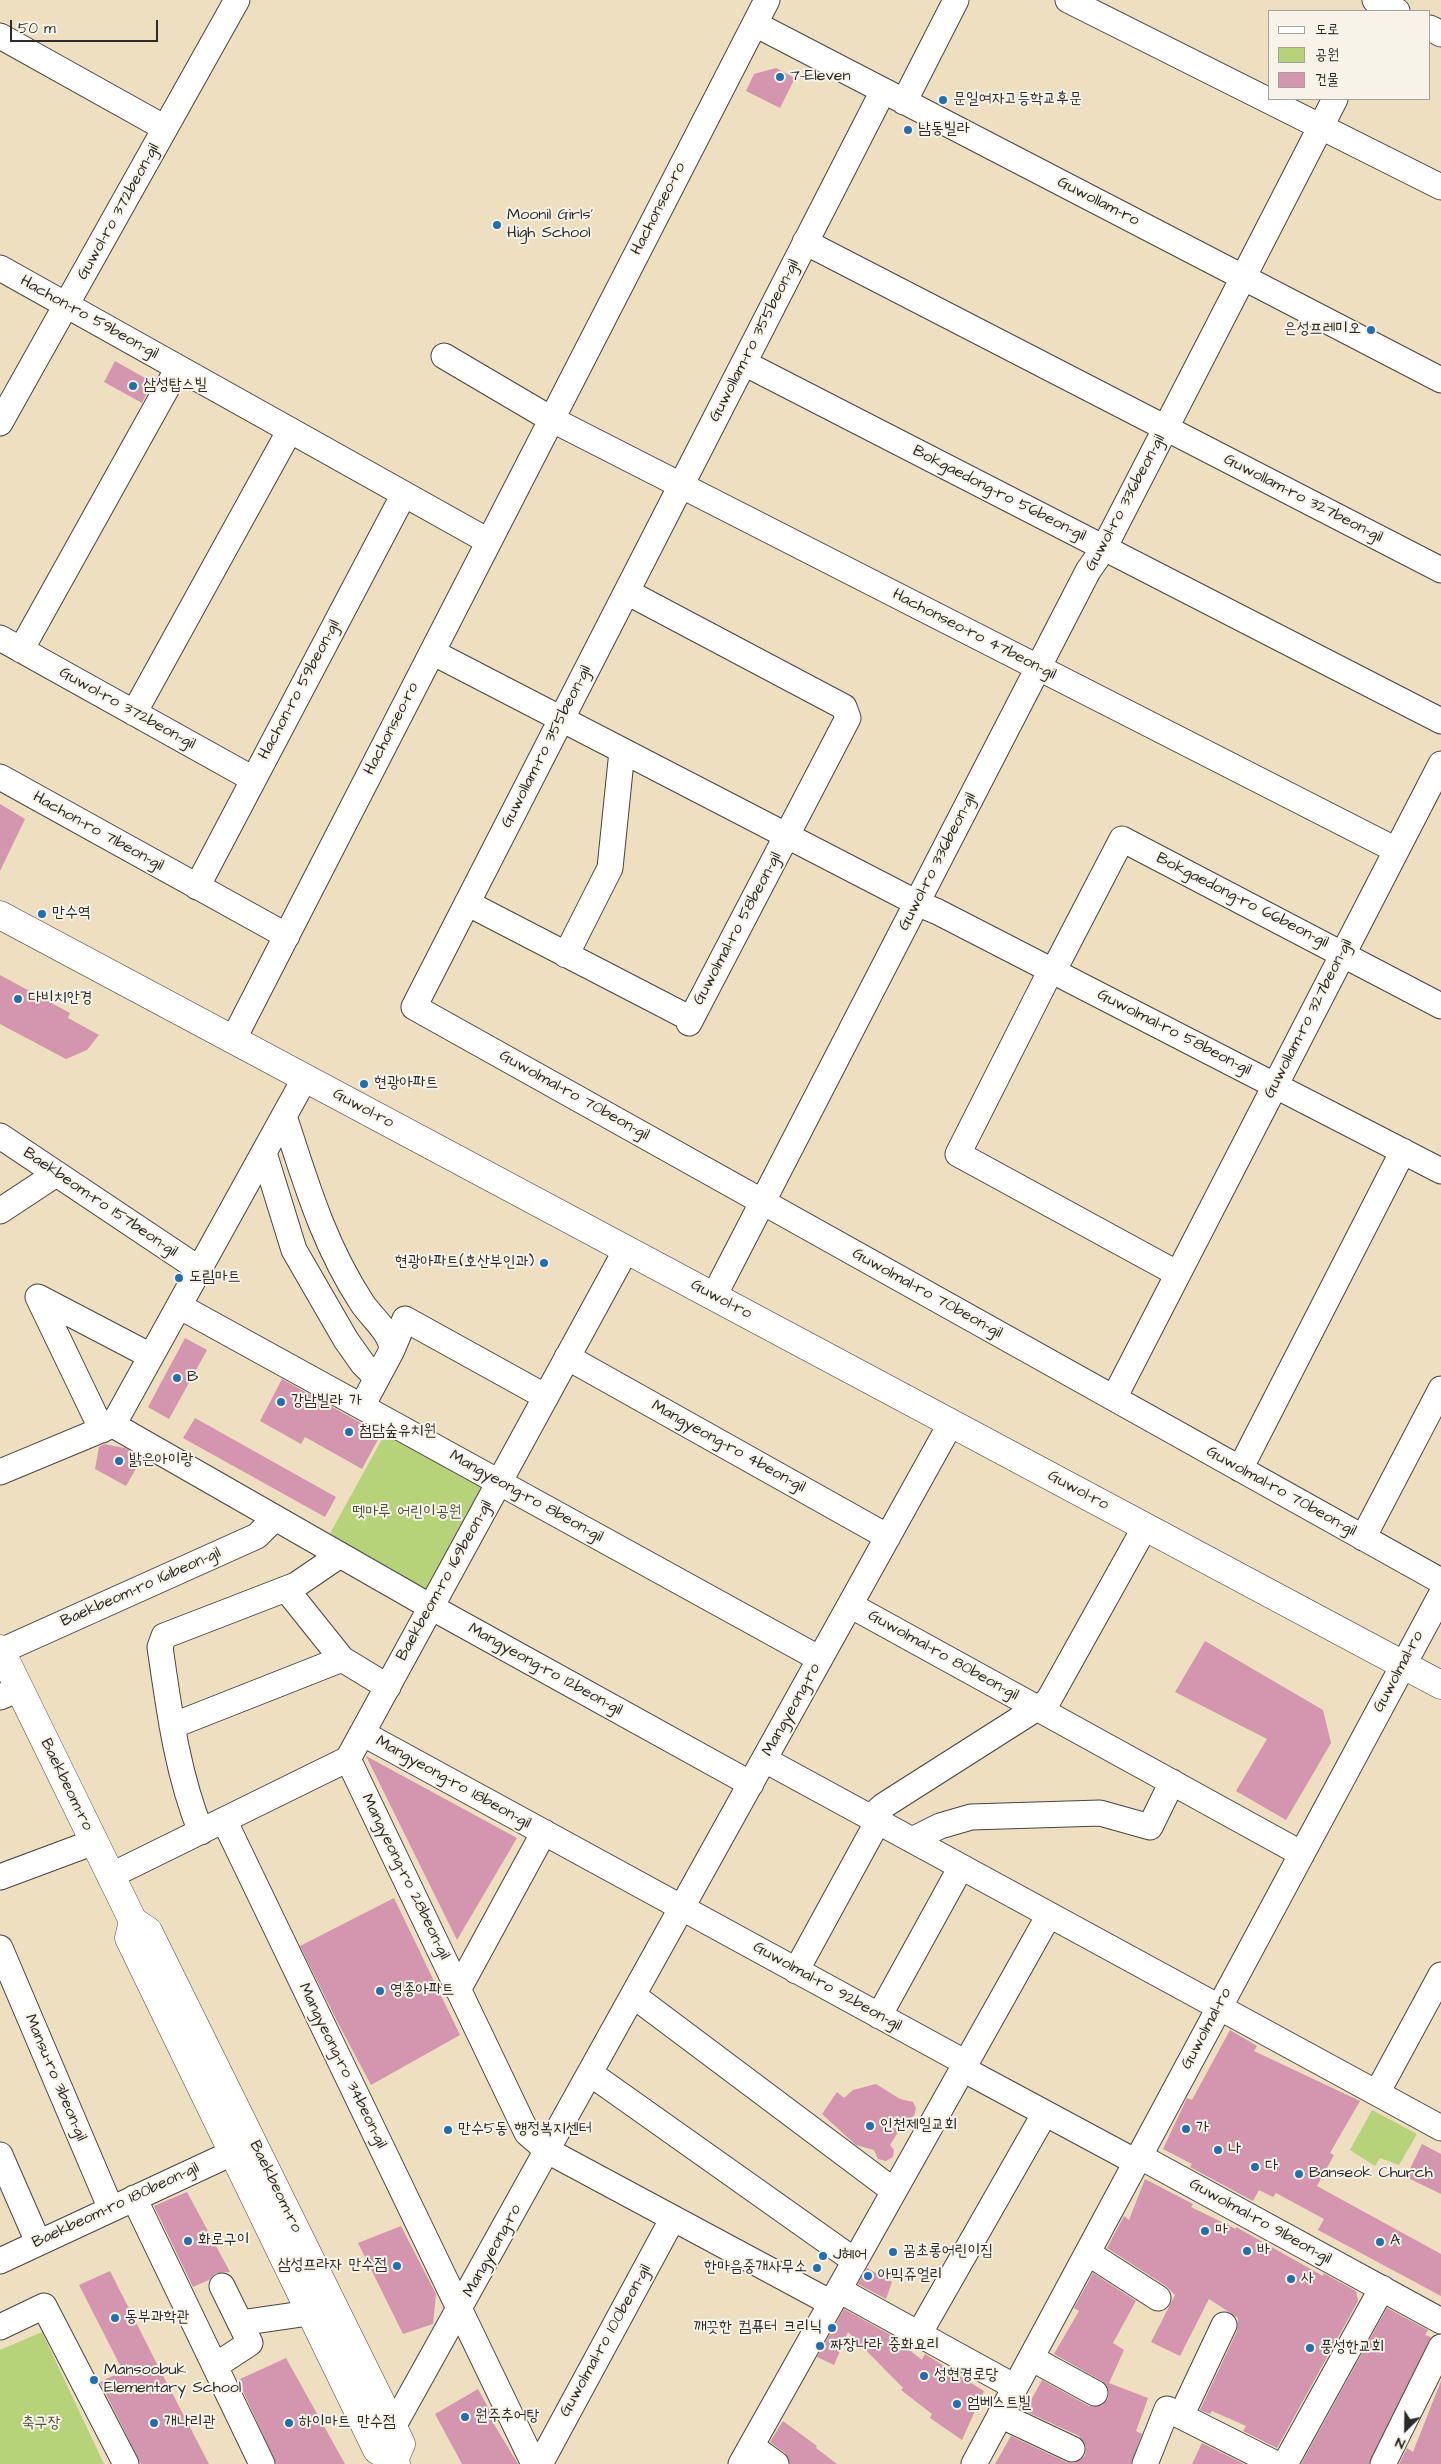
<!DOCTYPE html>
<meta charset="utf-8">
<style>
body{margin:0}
#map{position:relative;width:1441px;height:2464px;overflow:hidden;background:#eedfc0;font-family:"Architects Daughter","Poor Story",sans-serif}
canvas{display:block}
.legend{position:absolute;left:1268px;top:10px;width:162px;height:90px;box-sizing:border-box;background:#f7f3e8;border:1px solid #a5a39c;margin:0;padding:6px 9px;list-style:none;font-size:15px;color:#2b2b2b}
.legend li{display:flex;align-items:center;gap:10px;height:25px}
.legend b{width:25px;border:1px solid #a5a39c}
.north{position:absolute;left:1381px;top:2404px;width:50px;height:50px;-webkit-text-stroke:4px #f7f3e8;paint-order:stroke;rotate:203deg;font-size:14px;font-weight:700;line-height:20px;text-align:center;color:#2b2b2b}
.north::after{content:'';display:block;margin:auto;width:18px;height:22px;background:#2b2b2b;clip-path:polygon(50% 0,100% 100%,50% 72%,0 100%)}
.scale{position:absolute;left:10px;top:20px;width:148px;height:22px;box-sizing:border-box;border:2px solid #2b2b2b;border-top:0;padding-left:6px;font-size:15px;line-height:18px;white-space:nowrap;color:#2b2b2b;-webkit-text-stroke:4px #f7f3e8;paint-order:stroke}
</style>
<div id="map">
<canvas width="1441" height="2464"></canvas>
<ul class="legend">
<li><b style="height:6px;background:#fff"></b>도로</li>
<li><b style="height:14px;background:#b6d37a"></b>공원</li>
<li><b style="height:14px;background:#d495af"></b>건물</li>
</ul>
<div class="north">N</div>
<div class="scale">50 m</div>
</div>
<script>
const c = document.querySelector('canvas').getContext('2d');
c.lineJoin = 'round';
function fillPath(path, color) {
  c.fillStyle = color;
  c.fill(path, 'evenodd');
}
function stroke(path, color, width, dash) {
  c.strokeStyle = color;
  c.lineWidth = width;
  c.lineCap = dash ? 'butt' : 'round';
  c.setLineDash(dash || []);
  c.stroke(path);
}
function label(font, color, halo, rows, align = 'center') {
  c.font = font + ' "Architects Daughter","Poor Story",sans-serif';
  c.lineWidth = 4;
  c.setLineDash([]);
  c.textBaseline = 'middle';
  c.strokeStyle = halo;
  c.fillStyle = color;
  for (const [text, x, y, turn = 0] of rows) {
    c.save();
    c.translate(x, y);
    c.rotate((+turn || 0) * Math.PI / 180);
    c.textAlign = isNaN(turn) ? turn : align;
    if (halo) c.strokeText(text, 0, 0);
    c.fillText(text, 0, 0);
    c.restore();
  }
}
const green = new Path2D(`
 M387 1430 488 1488 424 1595 327 1539Z
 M1372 2110 1417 2134 1399 2165 1380 2158 1375 2166 1350 2150Z
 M42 2332 104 2464H0V2350Z`);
const building = new Path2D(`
 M776 68 795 78 780 108 746 91 754 74Z
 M115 361 152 382 142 403 104 382Z
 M0 804 25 819 0 871Z
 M0 975 70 1013 68 1018 99 1035 87 1050 66 1059 0 1024Z
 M185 1338 207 1350 169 1419 148 1407Z
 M282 1379 381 1434 362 1469 305 1437 301 1444 260 1421Z
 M195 1418 336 1497 325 1517 183 1438Z
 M104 1444 125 1448 142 1458 126 1486 95 1469 99 1447Z
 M1205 1641 1323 1710 1331 1743 1286 1820 1236 1791 1267 1739 1175 1692Z
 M366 1756 517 1838 457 1940Z
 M394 1898 460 2035 371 2085 337 2021 300 1946Z
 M1230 2030 1257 2046 1254 2051 1360 2101 1330 2153 1334 2155 1317 2186 1441 2254V2296L1318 2230 1324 2219 1276 2193 1273 2197 1259 2190 1253 2201 1190 2167 1192 2164 1163 2149 1187 2098 1192 2100Z
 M876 2084 900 2099 913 2102 916 2108 914 2116 900 2123V2129L890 2145 894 2150 893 2157 886 2161 878 2159 874 2150 856 2145 822 2114 837 2092 844 2098 853 2090Z
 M1422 2144 1441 2154V2194L1406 2177Z
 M1145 2179 1193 2204 1191 2207 1236 2229V2227L1323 2276V2273L1356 2291 1358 2301 1277 2448 1243 2431 1246 2426 1212 2411 1210 2414 1200 2410 1237 2331 1238 2318 1209 2299 1180 2356 1151 2342 1175 2295 1166 2286 1107 2248 1124 2216 1129 2220Z
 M187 2192 230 2272 216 2273 209 2280 193 2287 154 2206Z
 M401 2226 436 2294 433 2324 403 2334 358 2243Z
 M867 2268 892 2282 886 2299 858 2284Z
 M110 2271 157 2364 209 2464H141L100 2382 123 2371 79 2285Z
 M1093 2273 1136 2301 1113 2343 1124 2350 1109 2383 1148 2398 1136 2431 1142 2434 1131 2464H995L1011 2436 1066 2462 1074 2463 1085 2456 1086 2447 1079 2436 1025 2411 1042 2380 1089 2406 1102 2405 1108 2399 1109 2392 1102 2381 1054 2354 1079 2311 1074 2308Z
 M1387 2308 1428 2330 1425 2335 1431 2337 1369 2464H1301Z
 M844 2309 889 2334 922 2360 925 2354 984 2391 962 2440 930 2418 932 2414 901 2390 903 2388 848 2332 834 2365 817 2357Z
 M286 2358 345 2464H276L238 2380Z
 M1441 2381V2464H1399L1407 2448 1413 2452Z
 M478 2389 495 2420 492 2421 518 2464H462L435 2414Z
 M783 2421 817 2446 816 2448 837 2464H790L785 2453 770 2442Z
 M1202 2443 1244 2464H1192Z`);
const minor = new Path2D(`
 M1068 0 1441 187
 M1375 0 1397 11
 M755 24 1441 380
 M1430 28 1441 34
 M0 36 165 128
 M883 91 414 1007 1441 1581
 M904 102 956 0
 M805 242 1441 570
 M0 268 488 541
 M444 356 551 419 1396 850
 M744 363 1441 721
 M0 423 237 0
 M627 592 844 707 848 718 689 1023
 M0 638 253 779
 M21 650 178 368
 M432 652 917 903 938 912 1441 1171
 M134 713 290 430
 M0 777 287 936
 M197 887 404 494
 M467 903 691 1019
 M566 955 610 868 622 751
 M233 1040 767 0
 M284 1116C306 1183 323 1243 362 1303 372 1318 391 1332 392 1350L362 1406
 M0 1136 199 1269
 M264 1153 294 1250 346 1340 363 1364 377 1378
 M0 1211 56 1174
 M1178 1274 958 1154 1051 970 1057 964 1122 839 1441 1006
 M714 1296 1088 571 1104 548 1335 99
 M179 1306 820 1659
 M392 1350 405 1319 546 1397
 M567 1357 888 1537
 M1114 1398 1441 764
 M113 1425 431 1607 751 1784
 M102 1430 38 1297 147 1354 153 1352
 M1240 1469 1403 1151
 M0 1472 113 1425 305 1078
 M1363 1538 1441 1389
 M286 1589 342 1659
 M850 1605 1302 1854
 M1 1651 257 1536 275 1518
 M0 1697 19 1689
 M172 1726 342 1659 388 1687
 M362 1733 966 2063
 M348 1759 527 2133 548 2151 831 2303
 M765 1760 1441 2128
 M871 1817 883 1806 1048 1701 1145 1527
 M224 1820 534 2464
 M201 1832C177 1773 169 1709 160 1647L164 1636 296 1585 340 1555
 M912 1840 940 1826 971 1817 1100 1813 1150 1827 1172 1782
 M110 1876 348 1759 626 1250
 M0 1877 94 1842
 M0 1948 111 2209
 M796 1971 878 1821
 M458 1990 544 1832
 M634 1996 894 2191
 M879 2016 961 1867
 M963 2069 1136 2162
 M591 2074 855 2261
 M1377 2093 1441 1975
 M0 2155 38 2242
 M1139 2156 1441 2321
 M134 2198 262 2464
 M1088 2253 1158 2298
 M0 2261 232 2153
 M839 2290 1015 2387
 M240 2323 309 2313
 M0 2327 44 2306 126 2464
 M919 2334 1045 2113
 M1031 2358 1095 2393
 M215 2366 250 2343 222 2286
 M1000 2415 1072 2449
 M1181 2416 1224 2325
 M393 2427 951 1423
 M751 2446 776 2464
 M540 2464 673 2218
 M741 2464 1049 1915
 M974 2464 1441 1595
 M1145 2464 1167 2409 1276 2464
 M1285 2464 1382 2288
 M1383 2464 1441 2347`);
const major = new Path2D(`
 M0 915 1441 1685
 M0 1649 133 1921 148 1931 393 2427 401 2444 394 2460
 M133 1921 129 1938 377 2450 394 2460 396 2464`);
const markers = [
 [780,77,5,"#1f6fb2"],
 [943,100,5,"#1f6fb2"],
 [908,130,5,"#1f6fb2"],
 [497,225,5,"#1f6fb2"],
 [1371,330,5,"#1f6fb2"],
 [133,386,5,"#1f6fb2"],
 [42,914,5,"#1f6fb2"],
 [18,999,5,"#1f6fb2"],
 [364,1084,5,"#1f6fb2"],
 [544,1263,5,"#1f6fb2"],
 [179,1278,5,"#1f6fb2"],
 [177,1378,5,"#1f6fb2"],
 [281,1402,5,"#1f6fb2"],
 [349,1432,5,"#1f6fb2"],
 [119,1461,5,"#1f6fb2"],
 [380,1991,5,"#1f6fb2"],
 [870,2126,5,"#1f6fb2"],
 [1186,2129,5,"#1f6fb2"],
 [448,2130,5,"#1f6fb2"],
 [1218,2150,5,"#1f6fb2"],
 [1255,2167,5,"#1f6fb2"],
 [1299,2174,5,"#1f6fb2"],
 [1205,2231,5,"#1f6fb2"],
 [188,2241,5,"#1f6fb2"],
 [1380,2242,5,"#1f6fb2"],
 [1247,2251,5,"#1f6fb2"],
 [893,2252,5,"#1f6fb2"],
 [823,2256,5,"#1f6fb2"],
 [397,2266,5,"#1f6fb2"],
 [817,2268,5,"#1f6fb2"],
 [868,2276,5,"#1f6fb2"],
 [1291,2279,5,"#1f6fb2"],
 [115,2318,5,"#1f6fb2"],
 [832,2328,5,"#1f6fb2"],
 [820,2346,5,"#1f6fb2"],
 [1310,2348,5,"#1f6fb2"],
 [924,2376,5,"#1f6fb2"],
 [94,2380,5,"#1f6fb2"],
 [957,2404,5,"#1f6fb2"],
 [465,2417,5,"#1f6fb2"],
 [154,2423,5,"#1f6fb2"],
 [289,2423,5,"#1f6fb2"]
];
const poiNames = [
 ["7-Eleven",790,77],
 ["문일여자고등학교후문",953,100],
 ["남동빌라",918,130],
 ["Moonil Girls'",507,216],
 ["High School",507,234],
 ["은성프레미오",1361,330,"right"],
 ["삼성탑스빌",143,386],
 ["만수역",52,914],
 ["다비치안경",28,999],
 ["현광아파트",374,1084],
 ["현광아파트(호산부인과)",534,1263,"right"],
 ["도림마트",189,1278],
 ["B",187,1378],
 ["강남빌라 가",291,1402],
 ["첨담숲유치원",359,1432],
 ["밝은아이랑",129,1461],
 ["영종아파트",390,1991],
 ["인천제일교회",880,2126],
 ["가",1196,2129],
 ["만수5동 행정복지센터",458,2130],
 ["나",1228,2150],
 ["다",1265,2167],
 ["Banseok Church",1309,2174],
 ["마",1215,2231],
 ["화로구이",198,2241],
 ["A",1390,2242],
 ["바",1257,2251],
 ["꿈초롱어린이집",903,2252],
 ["J헤어",833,2256],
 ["삼성프라자 만수점",387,2266,"right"],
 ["한마음중개사무소",807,2268,"right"],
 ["아믹쥬얼리",878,2276],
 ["사",1301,2279],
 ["동부과학관",125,2318],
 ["깨끗한 컴퓨터 크리닉",822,2328,"right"],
 ["짜장나라 중화요리",830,2346],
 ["풍성한교회",1320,2348],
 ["Mansoobuk",104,2371],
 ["Elementary School",104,2389],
 ["성현경로당",934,2376],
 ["엄베스트빌",967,2404],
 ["원주추어탕",475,2417],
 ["개나리관",164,2423],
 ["하이마트 만수점",299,2423]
];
const streetNames = [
 ["Guwollam-ro",1098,202,27],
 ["Hachonseo-ro",659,209,-63],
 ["Guwol-ro 372beon-gil",119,212,-61],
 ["Hachon-ro 59beon-gil",89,318,29],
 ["Guwollam-ro 355beon-gil",755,341,-63],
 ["Bokgaedong-ro 56beon-gil",999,494,27],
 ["Guwollam-ro 327beon-gil",1303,499,27],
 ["Guwol-ro 336beon-gil",1126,503,-62],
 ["Hachonseo-ro 47beon-gil",974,635,27],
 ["Hachon-ro 59beon-gil",300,690,-62],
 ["Guwol-ro 372beon-gil",127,709,29],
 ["Hachonseo-ro",392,729,-63],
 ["Guwollam-ro 355beon-gil",547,747,-63],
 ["Hachon-ro 71beon-gil",98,832,29],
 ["Guwol-ro 336beon-gil",938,862,-63],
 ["Bokgaedong-ro 66beon-gil",1242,901,27],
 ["Guwolmal-ro 58beon-gil",738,929,-62],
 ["Guwollam-ro 327beon-gil",1309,1019,-63],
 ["Guwolmal-ro 58beon-gil",1174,1033,27],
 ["Guwolmal-ro 70beon-gil",574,1096,29],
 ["Guwol-ro",363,1109,28],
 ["Baekbeom-ro 157beon-gil",100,1203,34],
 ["Guwolmal-ro 70beon-gil",927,1294,29],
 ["Guwol-ro",721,1300,28],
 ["Mangyeong-ro 4beon-gil",728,1447,29],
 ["Guwol-ro",1078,1491,28],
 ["Guwolmal-ro 70beon-gil",1281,1492,29],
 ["Mangyeong-ro 8beon-gil",526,1497,29],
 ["Baekbeom-ro 169beon-gil",445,1581,-61],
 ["Baekbeom-ro 161beon-gil",141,1588,-24],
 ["Guwolmal-ro 80beon-gil",943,1656,29],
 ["Mangyeong-ro 12beon-gil",545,1670,29],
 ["Guwolmal-ro",1399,1672,-62],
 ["Mangyeong-ro",792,1710,-61],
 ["Mangyeong-ro 18beon-gil",453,1783,29],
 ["Baekbeom-ro",66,1785,64],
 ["Mangyeong-ro 28beon-gil",405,1877,64],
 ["Guwolmal-ro 92beon-gil",827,1987,29],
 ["Guwolmal-ro",1207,2029,-62],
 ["Mangyeong-ro 34beon-gil",342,2066,64],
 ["Mansu-ro 3beon-gil",55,2078,67],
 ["Baekbeom-ro",275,2187,64],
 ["Baekbeom-ro 180beon-gil",116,2206,-25],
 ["Guwolmal-ro 91beon-gil",1260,2222,29],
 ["Mangyeong-ro",493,2251,-61],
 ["Guwolmal-ro 100beon-gil",606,2341,-61]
];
const parkNames = [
 ["뗏마루 어린이공원",407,1513],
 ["축구장",41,2424]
];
fillPath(green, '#b6d37a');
fillPath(building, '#d495af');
stroke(minor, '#484641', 27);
stroke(major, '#484641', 29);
stroke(minor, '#fff', 25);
stroke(major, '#fff', 28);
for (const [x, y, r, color] of markers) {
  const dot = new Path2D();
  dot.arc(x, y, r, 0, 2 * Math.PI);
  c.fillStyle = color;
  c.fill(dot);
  stroke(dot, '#f7f3e8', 2);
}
label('16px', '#2b2b2b', '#f7f3e8', poiNames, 'left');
label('16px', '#2b2b2b', '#f7f3e8', streetNames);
label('16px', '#4e553f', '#f7f3e8', parkNames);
</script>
